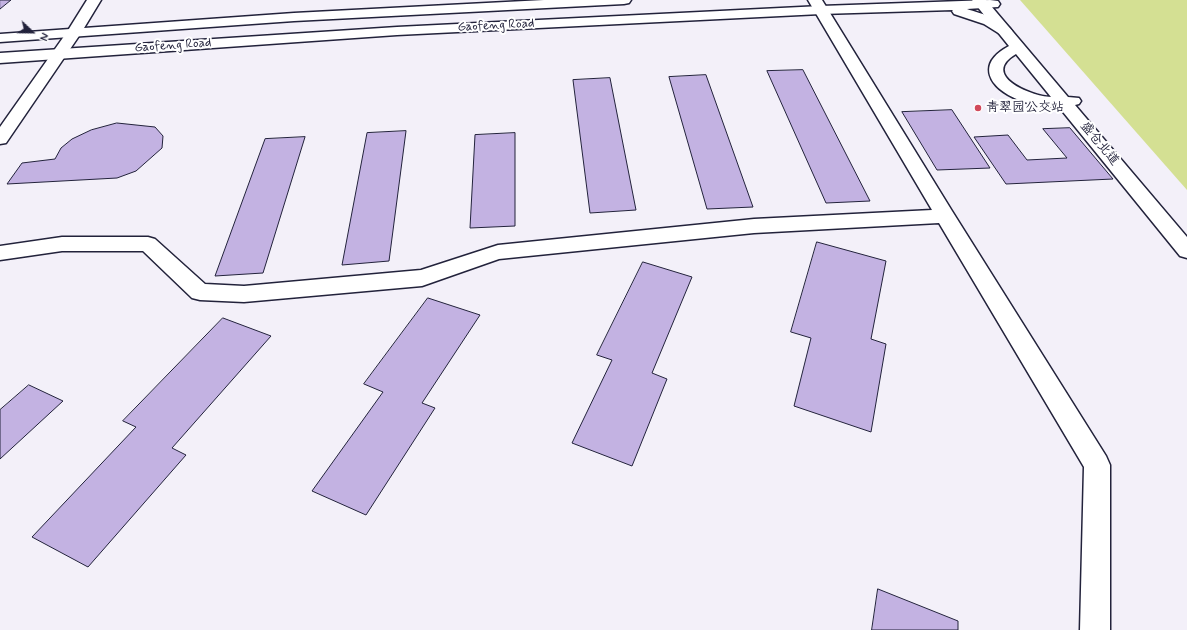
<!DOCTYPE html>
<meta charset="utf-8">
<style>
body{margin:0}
#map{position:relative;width:1187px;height:630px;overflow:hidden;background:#f3f0f9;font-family:Mynerve,sans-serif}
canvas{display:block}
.north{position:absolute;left:12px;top:12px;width:40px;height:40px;-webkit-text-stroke:3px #fff;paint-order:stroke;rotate:112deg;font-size:11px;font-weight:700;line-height:16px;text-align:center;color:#22223b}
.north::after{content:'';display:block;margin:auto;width:14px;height:18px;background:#22223b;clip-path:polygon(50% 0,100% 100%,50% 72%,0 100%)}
</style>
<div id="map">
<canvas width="1187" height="630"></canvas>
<div class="north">N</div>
</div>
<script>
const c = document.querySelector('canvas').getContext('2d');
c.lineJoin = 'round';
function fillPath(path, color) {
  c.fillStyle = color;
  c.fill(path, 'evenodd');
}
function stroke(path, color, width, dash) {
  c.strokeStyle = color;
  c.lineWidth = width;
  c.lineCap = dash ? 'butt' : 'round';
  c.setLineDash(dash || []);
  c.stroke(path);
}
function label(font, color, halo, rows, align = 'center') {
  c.font = font + ' Mynerve,"LXGW WenKai TC",sans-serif';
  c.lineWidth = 4;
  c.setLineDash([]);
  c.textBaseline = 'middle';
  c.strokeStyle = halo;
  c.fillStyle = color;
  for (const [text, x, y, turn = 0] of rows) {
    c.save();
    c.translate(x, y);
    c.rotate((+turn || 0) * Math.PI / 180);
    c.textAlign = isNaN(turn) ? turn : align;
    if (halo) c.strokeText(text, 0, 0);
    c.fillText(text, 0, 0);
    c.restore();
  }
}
const green = new Path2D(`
 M1020 0H1187V190Z`);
const building = new Path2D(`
 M0 0H11L0 9Z
 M803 70 870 201 826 203 767 71Z
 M706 75 753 207 707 209 669 77Z
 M610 78 636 210 590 213 573 80Z
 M952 110 990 168 937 170 902 112Z
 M117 123 155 127 163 136 162 148 136 171 117 178 7 184 22 163 55 159 61 148 72 139 91 130Z
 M1070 128 1113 179 1006 184 974 137 1008 135 1027 160 1067 158 1043 129Z
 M406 131 389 261 342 265 367 133Z
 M515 133V226L470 228 475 135Z
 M305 137 263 273 215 276 265 139Z
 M817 242 886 261 871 339 886 344 871 432 794 406 811 338 791 332Z
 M643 262 692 277 652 373 667 379 632 466 572 443 612 360 597 355Z
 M428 298 480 315 422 403 435 408 366 515 312 491 383 392 364 384Z
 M223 318 271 336 172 448 186 455 88 567 32 537 136 427 123 421Z
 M29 385 63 401 0 459V410Z
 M878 589 958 621V630H872Z`);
const minor = new Path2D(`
 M87 0H101L81 33 6 143 0 144V127L67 32Z
 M808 0H822L952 211 1106 456 1110 465V630H1080L1084 467 939 223 754 233 499 259 422 286 244 302 200 300 192 298 143 251H62L0 260V246L62 237H148L155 239 205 284 244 286 421 270 498 245 754 219 932 210Z
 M972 0H986L1068 97 1079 98 1081 101 1079 104 1075 105 1187 237V258L1180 256 1059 107C1045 107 1031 105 1019 100 989 88 975 64 1009 46ZM1016 54 1051 97C1030 96 980 75 1016 54Z`);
const major = new Path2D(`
 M544 0H631L629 3 624 4 294 21 0 42V34L294 13Z
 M990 0 998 1 1000 4 998 7 967 9C981 14 1003 18 1012 31L1010 34 1005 35 1000 34 984 24 954 14 952 11 953 10 821 14 397 35 0 63V53L397 27 821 6Z`);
const markers = [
 [978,108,4,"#d1495b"]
];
const farStreetnames = [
 ["Gaofeng Road",496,26,-3],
 ["Gaofeng Road",173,46,-4],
 ["盛仓北道",1099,144,50]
];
const farPoinames = [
 ["青翠园公交站",986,108]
];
fillPath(green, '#d4e093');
fillPath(building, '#c3b2e2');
stroke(building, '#22223b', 1);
stroke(minor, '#22223b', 3);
stroke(major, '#22223b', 3);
fillPath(minor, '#fff');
fillPath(major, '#fff');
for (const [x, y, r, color] of markers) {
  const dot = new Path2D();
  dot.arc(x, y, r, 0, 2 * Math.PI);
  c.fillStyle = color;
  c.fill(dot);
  stroke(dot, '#fff', 1.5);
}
label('13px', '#22223b', '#fff', farStreetnames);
label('13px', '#22223b', '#fff', farPoinames, 'left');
</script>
